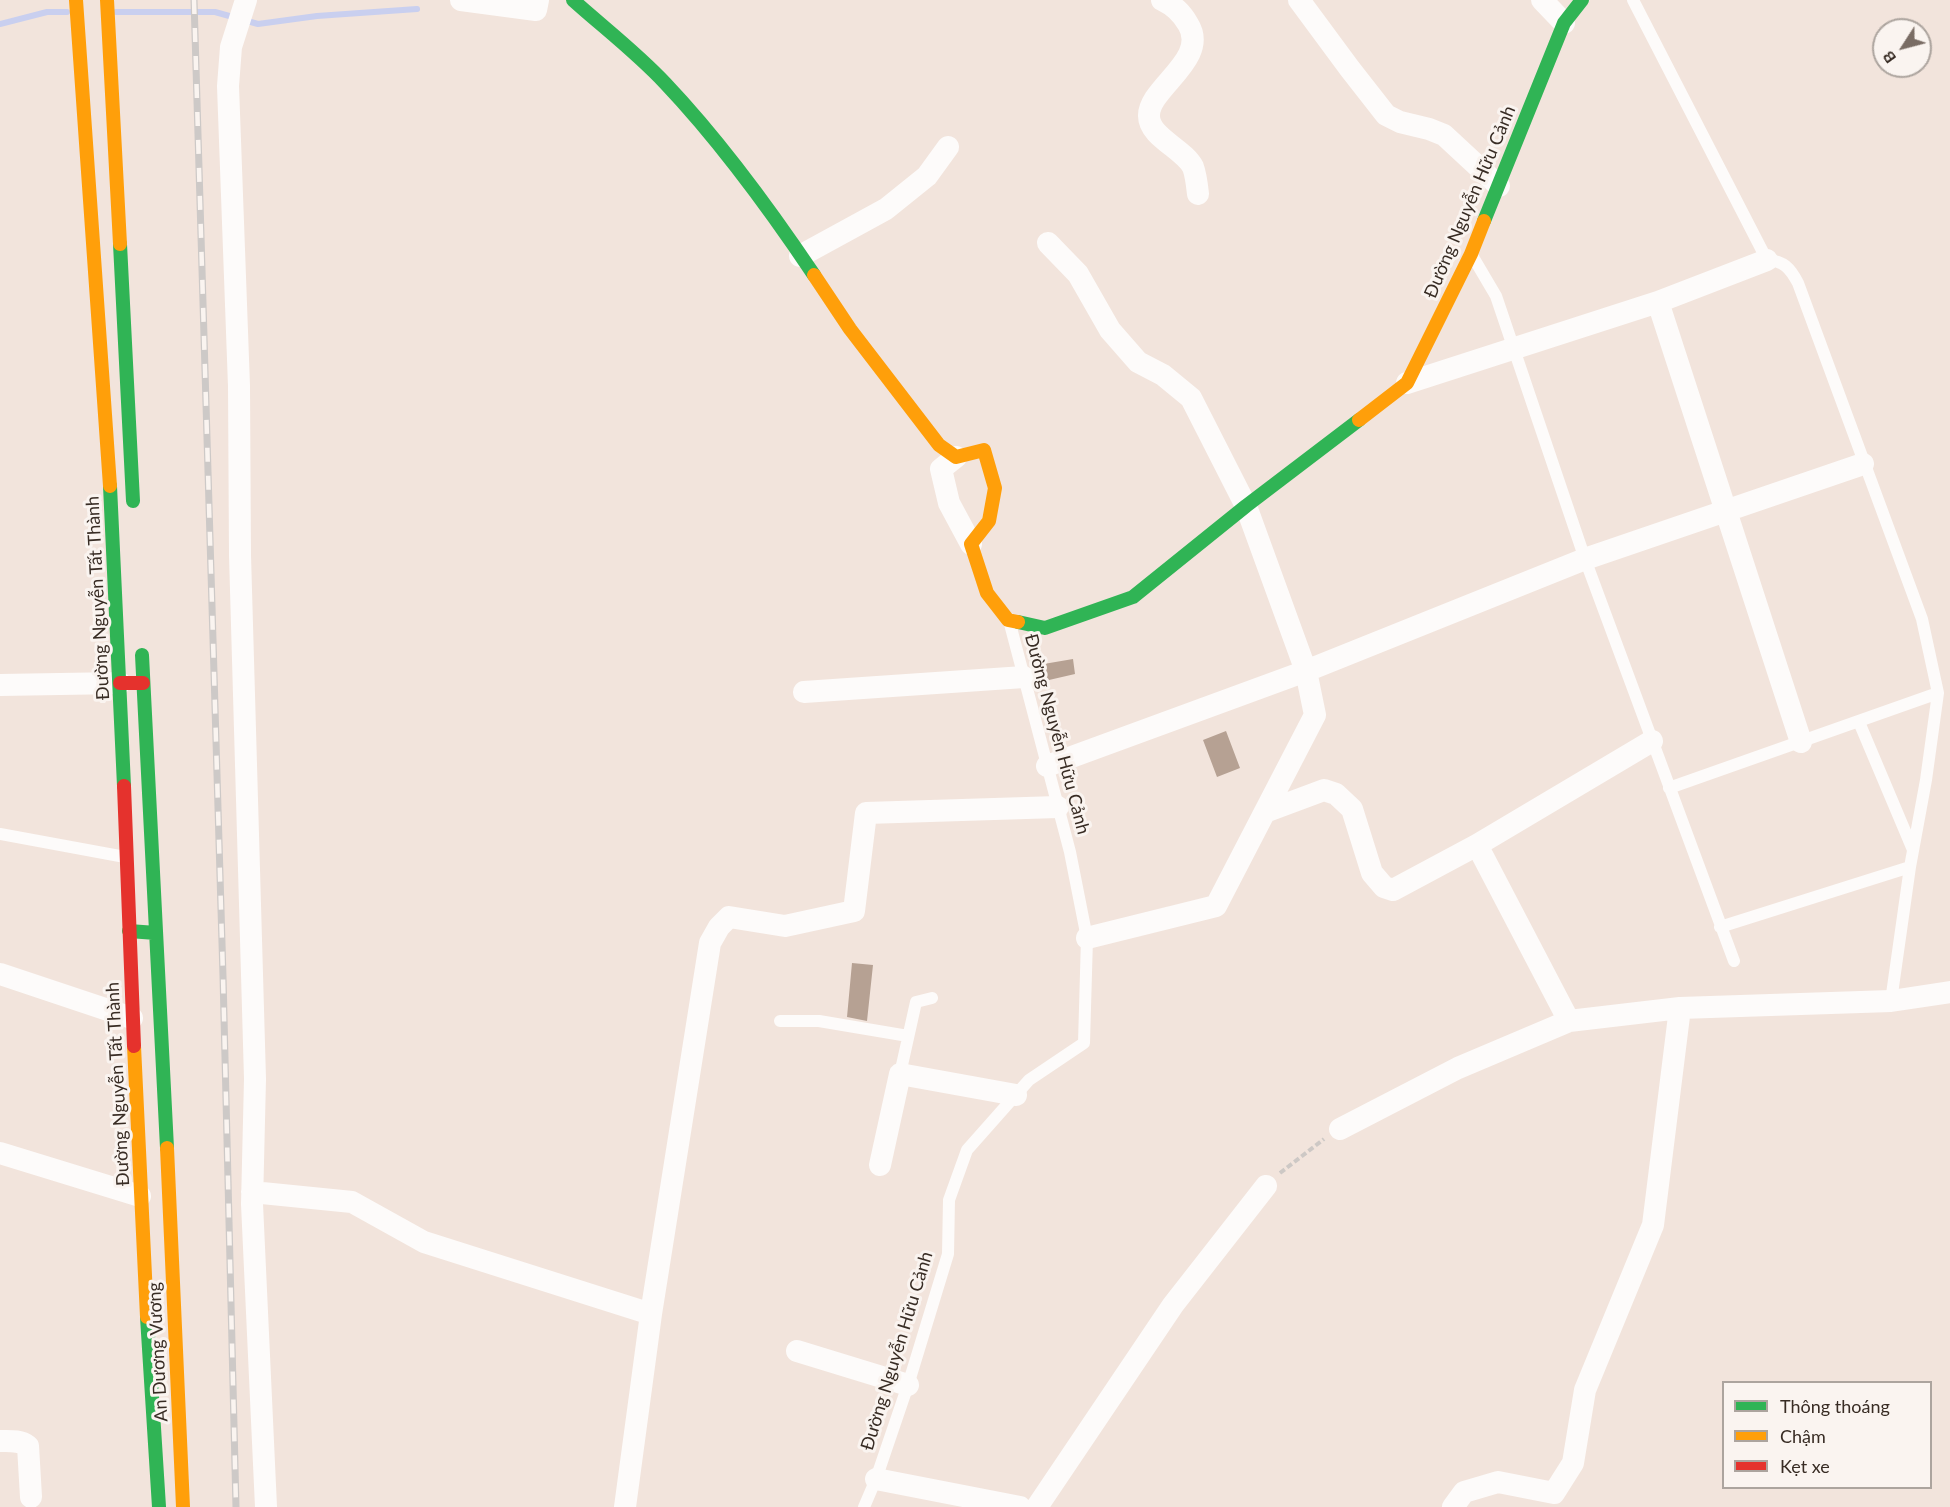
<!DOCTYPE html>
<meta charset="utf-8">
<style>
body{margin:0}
#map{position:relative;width:1950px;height:1507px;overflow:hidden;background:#f2e4dc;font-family:Lato,sans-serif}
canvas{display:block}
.legend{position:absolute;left:1722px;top:1381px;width:210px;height:108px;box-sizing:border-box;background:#faf4f0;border:2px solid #aca49e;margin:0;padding:8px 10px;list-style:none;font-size:18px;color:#382c24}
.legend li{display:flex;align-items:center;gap:12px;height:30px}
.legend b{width:30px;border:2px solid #aca49e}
.north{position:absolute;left:1872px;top:18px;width:60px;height:60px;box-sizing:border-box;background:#faf4f0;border:2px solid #aca49e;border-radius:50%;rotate:234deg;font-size:16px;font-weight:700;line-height:24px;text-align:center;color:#382c24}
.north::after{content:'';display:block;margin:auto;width:21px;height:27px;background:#796c64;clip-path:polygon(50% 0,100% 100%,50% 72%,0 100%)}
</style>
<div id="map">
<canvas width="1950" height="1507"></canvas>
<ul class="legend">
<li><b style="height:8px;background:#30b455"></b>Thông thoáng</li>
<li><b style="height:8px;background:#ff9f0a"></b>Chậm</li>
<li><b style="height:8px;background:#e5322d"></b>Kẹt xe</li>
</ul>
<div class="north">B</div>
</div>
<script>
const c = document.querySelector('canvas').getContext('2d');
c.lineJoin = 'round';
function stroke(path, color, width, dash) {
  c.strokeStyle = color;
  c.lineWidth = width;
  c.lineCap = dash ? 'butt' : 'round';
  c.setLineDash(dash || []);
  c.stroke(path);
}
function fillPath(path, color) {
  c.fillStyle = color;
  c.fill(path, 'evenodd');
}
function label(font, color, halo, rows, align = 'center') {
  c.font = font + ' Lato,sans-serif';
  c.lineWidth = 6;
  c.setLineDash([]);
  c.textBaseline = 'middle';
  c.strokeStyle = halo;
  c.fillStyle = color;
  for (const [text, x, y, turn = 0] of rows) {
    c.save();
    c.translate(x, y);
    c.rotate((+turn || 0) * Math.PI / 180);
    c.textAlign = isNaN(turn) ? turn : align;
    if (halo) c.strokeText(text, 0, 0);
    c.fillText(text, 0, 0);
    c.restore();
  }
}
const stream = new Path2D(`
 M116 12H215L258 24 317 16 417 9
 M0 24 47 12H67`);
const building = new Path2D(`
 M1073 659 1075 674 1036 683 1037 676 1032 666Z
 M1226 731 1240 768 1217 777 1203 740Z
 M852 963 873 965 867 1021 847 1017Z`);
const path = new Path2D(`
 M1280 1173 1324 1139`);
const lane = new Path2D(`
 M1633 0 1767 260C1784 261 1790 268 1798 283L1922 619 1938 693 1926 780 1910 867 1891 1001
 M1473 257 1496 296 1585 559 1734 961
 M1859 722 1913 850
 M1669 788 1938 693
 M0 834 125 857
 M1720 927 1910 867
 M780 1021H819L908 1036
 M900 1074 916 1002 932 998
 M864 1507 876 1479 908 1385 948 1254 949 1200 967 1150 1029 1080 1084 1043 1087 938 1070 852 1010 624`);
const street = new Path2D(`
 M246 0 231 47 228 86 239 386 240 555 255 1079 252 1204 266 1507
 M461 0 536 10 538 0
 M1162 0C1174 6 1181 12 1188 24 1210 59 1148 88 1149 116 1149 137 1184 149 1193 167 1196 175 1197 185 1198 194
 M1299 0 1350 69 1386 115 1400 122 1429 129 1444 135 1499 186
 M1542 0 1564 23
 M1048 243 1078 274 1110 330 1138 362 1163 375 1191 398 1246 506 1306 671 1315 715 1216 906 1087 938
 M800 256 886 209 927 176 948 147
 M1658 302 1801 742
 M1407 383 1658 302 1767 260
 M956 457 941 469 949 503 971 544
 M0 685 120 683
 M804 692 1024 677
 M1047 766 1306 671 1585 559 1863 464
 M1265 812 1324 790 1336 794 1352 809 1372 873 1384 887 1393 890 1477 845 1652 741
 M1477 845 1569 1021
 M0 974 132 1018
 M1340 1129 1458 1068 1569 1021 1680 1008 1891 1001 1950 992
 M0 1153 140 1196
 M880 1165 900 1074 1016 1095
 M252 1192 352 1202 424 1242 651 1314
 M797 1351 908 1385
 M0 1441C10 1441 20 1440 28 1446L31 1497
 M876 1479 1020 1507
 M625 1507 651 1314 710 943 719 927 729 917 785 926 854 911 866 813 1058 807
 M1037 1507 1173 1305 1266 1186
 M1453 1507 1464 1492 1498 1482 1554 1493 1573 1463 1585 1390 1653 1225 1680 1008`);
const fast = new Path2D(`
 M573 0C603 27 637 53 665 83 721 142 769 208 814 275
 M1484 221 1564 23 1582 0
 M120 244 133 501
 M110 486 124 786
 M1018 622 1045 628 1133 597 1246 506 1359 420
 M142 655 167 1148
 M129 931 156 933
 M147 1317 159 1507`);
const slow = new Path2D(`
 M76 0 110 486
 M107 0 120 244
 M814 275 850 329 939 445 956 457 984 450 995 488 989 521 971 544 987 593 1008 620 1018 622
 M1359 420 1407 383 1471 254 1484 221
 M134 1046 147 1317
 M167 1148 183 1507`);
const jam = new Path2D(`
 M120 683H143
 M124 786 134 1046`);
const rail = new Path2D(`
 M194 0 223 976 236 1507`);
const streetNames = [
 ["Đường Nguyễn Hữu Cảnh",1470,202,-67],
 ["Đường Nguyễn Tất Thành",98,598,-93],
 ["Đường Nguyễn Hữu Cảnh",1057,734,75],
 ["Đường Nguyễn Tất Thành",118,1084,-93],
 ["Đường Nguyễn Hữu Cảnh",897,1351,-73],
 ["An Dương Vương",158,1352,-93]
];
stroke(stream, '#c9cfef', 6);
fillPath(building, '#b6a193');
stroke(path, '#cdc8c5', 4, [6, 3]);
stroke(lane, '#fdfbfa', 12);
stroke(street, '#fdfbfa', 22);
stroke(fast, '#30b455', 14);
stroke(slow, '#ff9f0a', 14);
stroke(jam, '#e5322d', 14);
stroke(rail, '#cdc9c7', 7);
stroke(rail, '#faf4f0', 4.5, [14]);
label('18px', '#382c24', '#faf4f0', streetNames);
</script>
